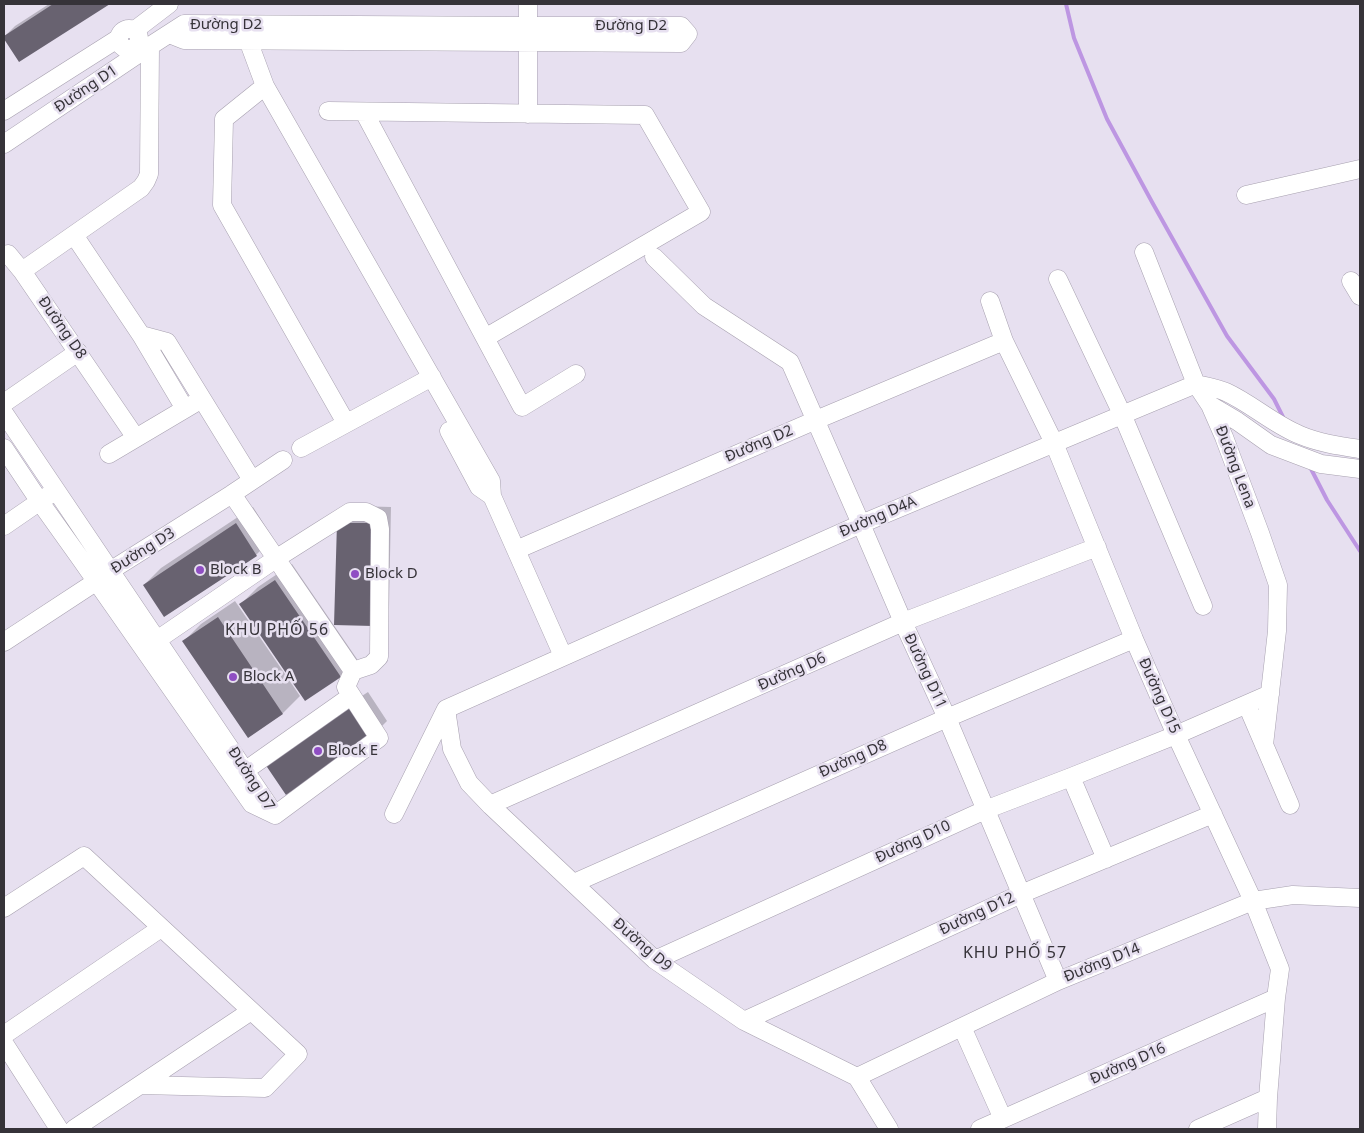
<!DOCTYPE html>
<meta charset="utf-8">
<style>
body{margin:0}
#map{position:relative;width:1364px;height:1133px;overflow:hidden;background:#e7e0f0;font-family:"Noto Sans",sans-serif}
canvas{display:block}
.frame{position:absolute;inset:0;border:5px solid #363339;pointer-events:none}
</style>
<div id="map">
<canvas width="1364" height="1133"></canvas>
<div class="frame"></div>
</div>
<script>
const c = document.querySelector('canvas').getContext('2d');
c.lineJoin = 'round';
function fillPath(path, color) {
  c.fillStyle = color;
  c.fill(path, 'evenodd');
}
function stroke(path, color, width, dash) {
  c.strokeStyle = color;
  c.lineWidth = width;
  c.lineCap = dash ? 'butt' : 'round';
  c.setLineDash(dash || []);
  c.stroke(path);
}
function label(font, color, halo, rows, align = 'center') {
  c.font = font + ' "Noto Sans",sans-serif';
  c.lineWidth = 5;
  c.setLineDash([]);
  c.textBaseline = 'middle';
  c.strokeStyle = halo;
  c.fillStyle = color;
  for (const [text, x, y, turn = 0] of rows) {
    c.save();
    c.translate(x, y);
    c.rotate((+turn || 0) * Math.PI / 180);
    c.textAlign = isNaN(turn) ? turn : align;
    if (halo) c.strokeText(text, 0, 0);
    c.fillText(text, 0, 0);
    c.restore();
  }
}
const shadow = new Path2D(`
 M49 4H107L19 61 4 37 15 26Z
 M355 506 391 507 389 608 372 625 338 523Z
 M253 507 273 538 256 555 144 585 161 568Z
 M292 564 357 659 340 676 241 604 258 587Z
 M235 601 300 696 283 713 248 736 184 641 201 624Z
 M368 692 387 721 370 738 284 747Z`);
const stream = new Path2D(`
 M1066 4 1074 38 1107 119 1152 202 1227 336 1274 399 1284 419
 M1309 465 1327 500 1360 551`);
const building = new Path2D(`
 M53 4H110L19 62 4 39V36Z
 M236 523 257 556 164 617 143 585Z
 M337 523H375L373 626 334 625Z
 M275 580 341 677 305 701 239 604Z
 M218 617 283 714 248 738 182 641Z
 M350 708 371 739 286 795 265 764Z`);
const minor = new Path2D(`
 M119 39a10 10 0 1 1 20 0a10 10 0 1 1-20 0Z
 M135 30 169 4
 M245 32 265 86 491 481 492 496 563 656
 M265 86 224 119 222 205 346 423
 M4 111 119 38
 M328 111 645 115 701 212 485 338
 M364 112 522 407 576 374
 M528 114V4
 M4 144 150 46 184 24 528 26H681L688 34 681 43 184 40 169 34
 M1246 195 1360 169
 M74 235 141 335 185 409
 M1144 252 1196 384 1210 405 1224 437 1260 533 1278 585 1277 631 1264 745
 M8 254 22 271
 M654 257 704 306 790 362 861 524 903 622 947 718 1058 981
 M1058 279 1122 414 1203 606
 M1351 281 1360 296
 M990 301 1004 341 1054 443 1134 639 1176 735 1253 901 1280 969 1276 998 1268 1098 1267 1129
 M141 335 167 342 252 480
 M1196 384C1206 386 1217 388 1226 392 1252 404 1273 424 1300 435 1319 443 1340 446 1360 449
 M4 403 78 352
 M1210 405 1237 421 1271 445 1321 464 1360 469
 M4 413 275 815
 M449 431 479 487 492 496
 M136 438 22 271 141 188 146 181 149 174 150 46
 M4 448 40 502 80 558 252 804 275 815
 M301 448 432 377
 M109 454 195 403
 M232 494 353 671 346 687 379 738 275 815
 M4 526 49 495
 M516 550 816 420 1004 341
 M157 640 277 558 318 532 350 512H366L378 518 380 529 379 657 371 665 353 671
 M4 642 97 581 110 571 232 494 283 460
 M1247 705 1290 805
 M446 709 452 749 469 783 490 805 655 960 744 1021 857 1077 889 1129
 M246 770 351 696
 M1071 777 1106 859
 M490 805 903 622 1097 547
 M394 814 446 709 861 524 1196 384
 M574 883 947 718 1134 639
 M4 908 84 856 298 1054 265 1088 141 1085
 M655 960 985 810 1071 777 1176 735 1270 694
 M744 1021 1021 894 1213 814
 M962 1027 1003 1119
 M4 1035 161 928
 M4 1043 59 1129
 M857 1077 1058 981 1253 901 1293 895 1360 898
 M74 1129 251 1011
 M980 1129 1276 998
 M1198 1129 1268 1098`);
const markers = [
 [200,570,5,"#8f4ec3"],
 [355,574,5,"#8f4ec3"],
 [233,677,5,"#8f4ec3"],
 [318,751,5,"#8f4ec3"]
];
const streetNames = [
 ["Đường D2",226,25],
 ["Đường D2",631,26],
 ["Đường D1",86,89,-34],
 ["Đường D8",62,328,55],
 ["Đường D2",759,444,-23],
 ["Đường Lena",1235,467,69],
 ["Đường D4A",878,517,-23],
 ["Đường D3",143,551,-32],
 ["Đường D11",925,671,65],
 ["Đường D6",792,672,-24],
 ["Đường D15",1159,696,66],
 ["Đường D8",853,759,-24],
 ["Đường D7",251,779,57],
 ["Đường D10",913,842,-25],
 ["Đường D12",977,914,-25],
 ["Đường D9",642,945,41],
 ["Đường D14",1102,963,-22],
 ["Đường D16",1128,1064,-24]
];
const poiNames = [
 ["Block B",210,570],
 ["Block D",365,574],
 ["Block A",243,677],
 ["Block E",328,751]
];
const neighbourhoodNames = [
 ["KHU PHỐ 56",277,630],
 ["KHU PHỐ 57",1015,953]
];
fillPath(shadow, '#0003');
stroke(stream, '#bd96e2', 4);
fillPath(building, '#686270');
stroke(minor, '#a7a0af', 19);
stroke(minor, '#fff', 18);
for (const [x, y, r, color] of markers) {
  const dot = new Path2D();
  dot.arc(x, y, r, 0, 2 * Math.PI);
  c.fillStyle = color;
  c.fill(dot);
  stroke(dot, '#e7e0f0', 2);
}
label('15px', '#363339', '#e7e0f0', streetNames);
label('15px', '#363339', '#e7e0f0', poiNames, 'left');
c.letterSpacing = '1px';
label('16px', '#363339', '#e7e0f0', neighbourhoodNames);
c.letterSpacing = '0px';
</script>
